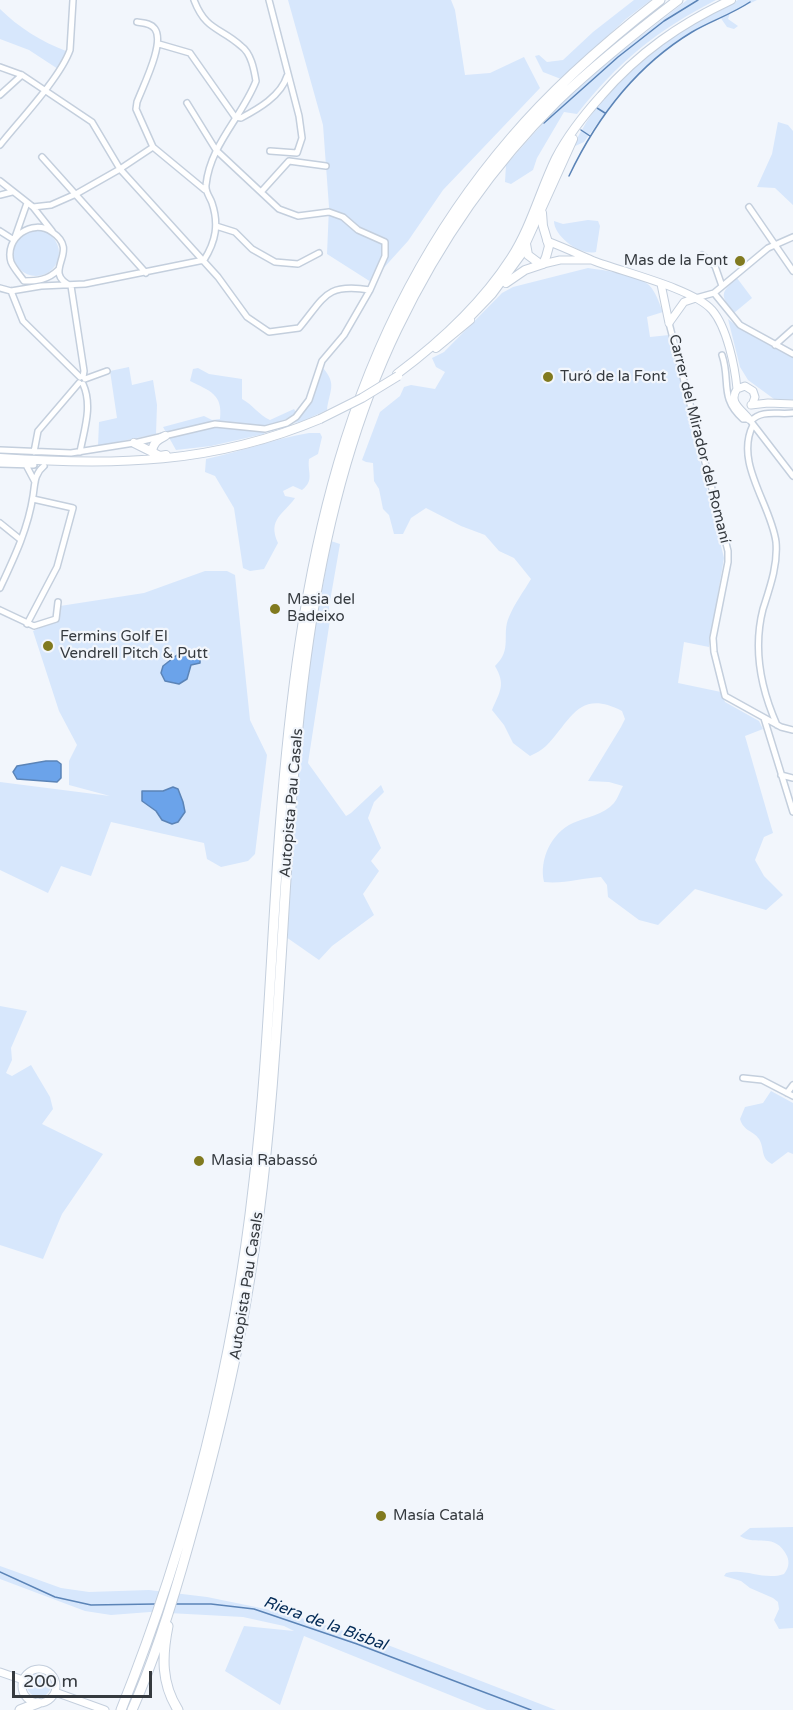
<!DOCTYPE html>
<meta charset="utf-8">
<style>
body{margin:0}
#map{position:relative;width:793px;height:1710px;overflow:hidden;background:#f2f6fc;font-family:"Varela Round",sans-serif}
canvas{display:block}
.scale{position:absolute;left:12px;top:1671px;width:140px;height:27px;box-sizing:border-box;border:3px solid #353a3f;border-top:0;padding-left:8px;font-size:18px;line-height:21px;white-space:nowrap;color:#353a3f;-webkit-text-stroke:4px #f2f6fc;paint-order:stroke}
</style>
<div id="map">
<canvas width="793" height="1710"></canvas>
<div class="scale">200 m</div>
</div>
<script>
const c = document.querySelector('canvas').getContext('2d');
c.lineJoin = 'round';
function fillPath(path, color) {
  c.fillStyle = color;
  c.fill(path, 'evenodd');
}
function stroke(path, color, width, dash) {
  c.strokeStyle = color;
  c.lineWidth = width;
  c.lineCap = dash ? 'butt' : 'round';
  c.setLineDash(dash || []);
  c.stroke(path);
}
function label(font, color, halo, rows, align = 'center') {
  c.font = font + ' "Varela Round",sans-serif';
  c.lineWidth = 4.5;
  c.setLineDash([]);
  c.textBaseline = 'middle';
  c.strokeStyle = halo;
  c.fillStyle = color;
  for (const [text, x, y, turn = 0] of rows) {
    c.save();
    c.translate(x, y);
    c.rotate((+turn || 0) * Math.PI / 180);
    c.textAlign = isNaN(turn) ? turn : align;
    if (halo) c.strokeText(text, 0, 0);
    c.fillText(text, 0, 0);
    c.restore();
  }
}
const green = new Path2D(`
 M288 0H451L455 10 465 75 490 73 524 57 540 88 443 190 408 241 371 282 327 254 329 207 323 125Z
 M634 0H651L626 19 561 79 543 72 535 56 539 55 547 62 563 60 593 32Z
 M687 0H716C657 30 618 62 577 114L564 112 537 158 533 170 511 184 505 182 506 165 566 97 600 68Z
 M738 0H757L730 13 728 19 738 26 734 29 727 27 720 17 675 43 655 59 616 98 584 142 573 147C605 77 671 33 738 0Z
 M0 9C18 27 42 42 66 51L58 69 29 50 0 39Z
 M778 122 788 125 793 131V205L775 188 757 187 772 154Z
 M588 220 598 221 600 226 596 252C581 256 554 237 554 221L563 224Z
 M13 253a23 23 0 1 1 46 0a23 23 0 1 1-46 0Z
 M588 268C603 270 638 275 649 285 656 292 659 303 663 312L647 317 650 337 669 335 724 558 709 647 684 642 678 683 721 692 725 702 759 721 763 729 745 736 773 833 764 837 755 860 764 876 783 895 766 910 695 889 658 925 639 920 608 897 607 885 601 877C582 878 564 884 544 882 539 860 551 833 573 823 586 817 604 815 614 803 618 798 620 791 623 786L609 782 588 781 621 727 625 719 622 711C578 688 571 721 546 746 542 750 536 753 530 756L513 743 504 725 492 710C500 691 506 685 495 666 513 649 501 635 509 617 514 604 524 591 531 579L514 558 499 551 485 535 461 526 426 508 411 518 403 534H394L389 515 383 509 379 489 374 481 373 463 366 462 362 460 380 412 400 396 404 387 411 385 435 389 445 372 436 367 432 358 444 352 502 293 513 287Z
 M737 278 752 298 734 313C720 295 720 293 737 278Z
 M728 319 742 330 793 357V400L781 401 774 399 748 380 740 367Z
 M129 367 132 385 153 380 157 405 156 434 98 446 99 422 117 418 110 371Z
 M322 367C338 384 329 391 327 410L303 421 295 423C310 406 316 389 322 367Z
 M198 368 209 374 242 379V399C253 405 259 415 270 420L294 409 296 412 289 418 268 426 264 434 211 446 176 450 163 427 204 416 212 420 220 419C223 394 210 391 190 381L193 369Z
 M309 433H320L322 437 318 454 309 459C307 472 315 480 302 490L293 486 283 491 285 496 295 498C284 514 267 519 278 543L264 569 250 571 243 568 234 508 215 476 205 472 206 459C240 452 274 439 309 433Z
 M331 541 340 544 329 607 330 620 308 763 346 816 351 813 381 785 384 792 374 802 368 818 381 848 371 861 379 871 363 894 374 915 332 946 319 960 286 937 298 762 312 644Z
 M205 571H227L235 575 250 720 267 755 255 854 248 861 221 867 207 859 204 843 111 822 91 876 61 866 48 893 0 870V782L110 796 69 785V761L77 745 59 711 33 631 58 619 60 606 144 593Z
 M0 1006 27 1011 11 1048 12 1060 6 1073 12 1076 31 1065 50 1097 53 1109 42 1124 103 1154 62 1214 43 1259 0 1245Z
 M771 1091 793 1103V1154L788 1152 772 1164C760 1158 765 1149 759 1139 753 1130 744 1132 740 1119L745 1107 763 1103Z
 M793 1527V1628L779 1629 774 1620 779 1609 778 1602 773 1598 750 1588 741 1581 724 1576 726 1573C746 1568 764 1581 784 1574 788 1569 790 1563 787 1556 775 1531 756 1547 740 1536L750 1528Z
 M0 1566 61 1588 89 1592 149 1590 207 1597 285 1613 380 1642 556 1710H487L304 1636 280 1705 225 1671 244 1626 294 1631 284 1626 243 1617 150 1612 111 1615 85 1611 0 1579Z
 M27 1685a12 12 0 1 1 24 0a12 12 0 1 1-24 0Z`);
const water = new Path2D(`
 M177 655H197L200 659V663L191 665 187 679 179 684 165 681 161 673 163 666Z
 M46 761H57L61 764V778L57 782 17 779 13 772 17 766Z
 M173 787 178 789 183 802 185 812 178 822 172 824 162 820 156 811 142 801V791H163Z`);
const stream = new Path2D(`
 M597 108 605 113
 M544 123 618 57 664 21 698 0
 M581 130 590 136
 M569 176C597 117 636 66 692 32 711 21 732 14 750 2
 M0 1572 55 1597 91 1605 155 1604
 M175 1604H211L254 1609 357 1644 531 1710`);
const minor = new Path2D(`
 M194 0C206 31 220 27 241 46 251 53 254 69 256 81 242 117 210 145 206 185 205 192 210 197 212 203 219 224 216 241 204 260
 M269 0 299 116 302 138 297 153 270 151
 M137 22C143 23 151 23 155 29 165 43 143 86 137 102L136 109 153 147 205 190
 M159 44 190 53 235 117 241 118C258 109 281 96 287 76
 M0 67 22 75 92 122 120 169 218 277 247 317 269 332 299 328C325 297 325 283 370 290
 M0 95 22 75
 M0 145C19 121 60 78 70 50L73 0
 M42 157 146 273
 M0 181 33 207 51 205 76 194 120 169 153 147
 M261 192 289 161 326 166
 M0 195 12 192
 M33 207 52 231
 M749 207 793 271
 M216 226 235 232 252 249 275 262 298 264 319 253
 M0 231 14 240 27 203
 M702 255 715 266 722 286
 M58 270C48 280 37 281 24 281 20 275 14 269 11 262 4 238 32 218 52 232 82 252 40 271 71 286L84 371 83 377
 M0 288 11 291 41 286 85 284 204 260
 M11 291 23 321 80 377
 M714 293 740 325 793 354
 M696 298 714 293 768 248 793 237
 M669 323 728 551V562L713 638 714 652 725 696 781 727 793 730
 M775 345 793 329
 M722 355C731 381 719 398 743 419H749L793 476
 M85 379 107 371
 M751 421C762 409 778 415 793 413
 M753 425C734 463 771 504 776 542 778 565 770 587 763 609 753 648 761 689 777 725
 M0 450 71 453 134 443 215 424 265 429 287 423 296 417 309 400 322 361 344 335 370 290 385 256V242L358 230 343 217 329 212 298 216 279 209 216 150 187 103
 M34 452 38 431 79 383
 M80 452C84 430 93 406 83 384
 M0 464 34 465
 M26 465 35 482
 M0 523 21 540
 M0 588C14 558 28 529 33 496 35 484 34 474 44 466
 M0 610 34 626 56 619 58 602
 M27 624 57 567 73 508 33 499
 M764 718 793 812
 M781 775 793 778
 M743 1078 762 1080 793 1096
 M787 1093 793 1085`);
const tertiary = new Path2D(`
 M547 241C563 247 578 254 594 261 623 272 694 289 712 310 727 327 735 367 737 389
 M543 264 560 260H589
 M661 284 669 323
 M669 323 684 302 696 298
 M751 405 768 403 793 404
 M749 419C741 409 728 402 737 389L745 386 753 391 755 397 752 405
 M22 1686a17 17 0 1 1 34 0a17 17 0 1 1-34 0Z
 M0 1672 23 1680
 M55 1692 105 1710`);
const primary = new Path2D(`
 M526 244 528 255 540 264
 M506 283 525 270 543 264 546 257 549 246 543 226 542 213
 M465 322 492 294 520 256 573 139
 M436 348 470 320
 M397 374C440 342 482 303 511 258 531 227 540 191 556 158 568 135 583 116 601 96 638 53 680 24 731 0
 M134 443 160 456 166 455
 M152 452C153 443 157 440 165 436
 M0 458C115 466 213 464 320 419`);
const motorway = new Path2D(`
 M168 1626C162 1656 161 1683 178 1710
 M20 1710 38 1703
 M121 1710C189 1540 234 1362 254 1181 268 1064 271 946 280 829 299 576 340 337 511 138 555 86 606 42 660 0
 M132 1710C155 1659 174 1597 189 1543 211 1465 231 1387 245 1307 260 1222 269 1135 275 1049 293 810 291 549 397 329 437 246 491 166 557 101 595 65 636 32 678 0`);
const primaryBridge = new Path2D(`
 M320 419 362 398 398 376`);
const markers = [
 [740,261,6,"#817a1f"],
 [548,377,6,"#817a1f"],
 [275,609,6,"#817a1f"],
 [48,646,6,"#817a1f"],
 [199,1161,6,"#817a1f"],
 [381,1516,6,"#817a1f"]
];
const poiNames = [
 ["Mas de la Font",728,261,"right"],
 ["Turó de la Font",560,377],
 ["Masia del",287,600],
 ["Badeixo",287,617],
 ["Fermins Golf El",60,637],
 ["Vendrell Pitch & Putt",60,654],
 ["Masia Rabassó",211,1161],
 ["Masía Catalá",393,1516]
];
const streetNames = [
 ["Carrer del Mirador del Romaní",699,439,76],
 ["Autopista Pau Casals",292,803,-85],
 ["Autopista Pau Casals",247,1286,-81]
];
const waterNames = [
 ["Riera de la Bisbal",325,1624,20]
];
fillPath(green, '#d7e7fc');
fillPath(water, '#6ba3ea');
stroke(water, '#5b84b7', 1.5);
stroke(stream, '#5b84b7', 1.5);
stroke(minor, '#c4cfdd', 8);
stroke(tertiary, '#c4cfdd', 9);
stroke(primary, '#c4cfdd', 10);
stroke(motorway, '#c4cfdd', 11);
stroke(minor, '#fff', 5);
stroke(tertiary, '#fff', 7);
stroke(primary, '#fff', 8);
stroke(motorway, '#fff', 9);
stroke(primaryBridge, '#c4cfdd', 10, []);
stroke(primaryBridge, '#fff', 8);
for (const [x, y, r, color] of markers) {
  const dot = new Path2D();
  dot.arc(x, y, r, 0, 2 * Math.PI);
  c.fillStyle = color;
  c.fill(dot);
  stroke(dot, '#f2f6fc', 2);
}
label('15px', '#353a3f', '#f2f6fc', poiNames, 'left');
label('15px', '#353a3f', '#f2f6fc', streetNames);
label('italic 16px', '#022a56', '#f2f6fc', waterNames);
</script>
